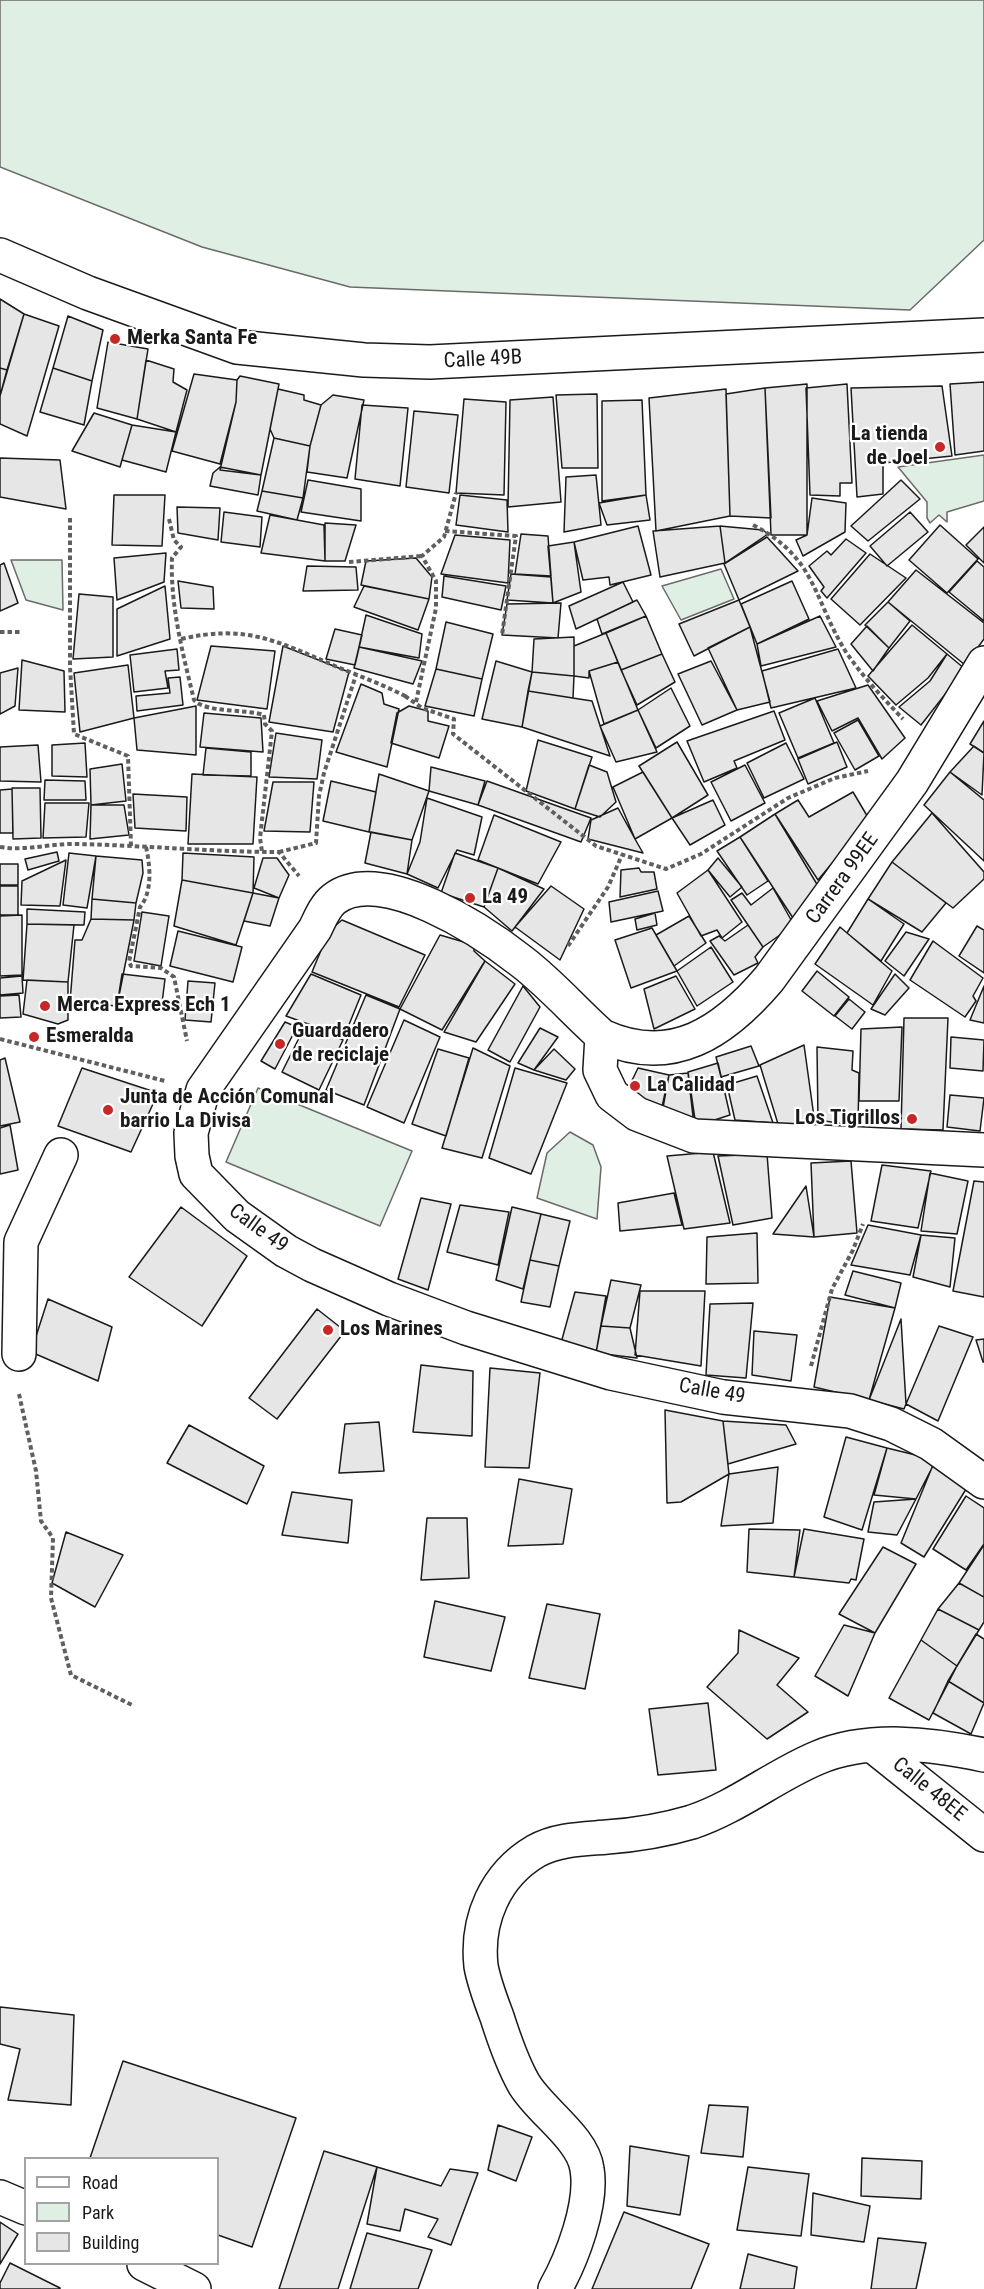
<!DOCTYPE html>
<meta charset="utf-8">
<style>
body{margin:0}
#map{position:relative;width:984px;height:2289px;overflow:hidden;background:#fff;font-family:"Roboto Condensed",sans-serif}
canvas{display:block}
.legend{position:absolute;left:24px;top:2157px;width:195px;height:108px;box-sizing:border-box;background:#fff;border:2px solid #a3a3a3;margin:0;padding:8px 10px;list-style:none;font-size:18px;color:#1a1a1a}
.legend li{display:flex;align-items:center;gap:12px;height:30px}
.legend b{width:30px;border:2px solid #a3a3a3}
</style>
<div id="map">
<canvas width="984" height="2289"></canvas>
<ul class="legend">
<li><b style="height:8px;background:#fff"></b>Road</li>
<li><b style="height:16px;background:#e0efe3"></b>Park</li>
<li><b style="height:16px;background:#e6e6e6"></b>Building</li>
</ul>
</div>
<script>
const c = document.querySelector('canvas').getContext('2d');
c.lineJoin = 'round';
function fillPath(path, color) {
  c.fillStyle = color;
  c.fill(path, 'evenodd');
}
function stroke(path, color, width, dash) {
  c.strokeStyle = color;
  c.lineWidth = width;
  c.lineCap = dash ? 'butt' : 'round';
  c.setLineDash(dash || []);
  c.stroke(path);
}
function label(font, color, halo, rows, align = 'center') {
  c.font = font + ' "Roboto Condensed",sans-serif';
  c.lineWidth = 4.5;
  c.setLineDash([]);
  c.textBaseline = 'middle';
  c.strokeStyle = halo;
  c.fillStyle = color;
  for (const [text, x, y, turn = 0] of rows) {
    c.save();
    c.translate(x, y);
    c.rotate((+turn || 0) * Math.PI / 180);
    c.textAlign = isNaN(turn) ? turn : align;
    if (halo) c.strokeText(text, 0, 0);
    c.fillText(text, 0, 0);
    c.restore();
  }
}
const green = new Path2D(`
 M0 0H984V240L910 310 350 287 202 247 0 167Z
 M984 455V501L947 512V522L939 515 930 523 927 518V502L898 467Z
 M11 560H62L63 610 26 600Z
 M721 569 734 599 681 620 662 586Z
 M258 1088 412 1151 380 1226 226 1162Z
 M570 1132 593 1145 601 1167 597 1219 537 1198 547 1153Z`);
const building = new Path2D(`
 M0 299 24 314 7 370 0 368Z
 M24 314 59 326 27 436 0 424V396Z
 M68 316 103 330 92 381 53 368Z
 M108 342 148 349 137 419 97 408Z
 M146 360 174 369 173 382 187 390 176 432 137 419Z
 M0 368 7 370 0 396Z
 M53 368 92 381 84 425 40 412Z
 M194 374 237 380 236 402 220 464 172 451Z
 M240 376 279 384 261 475 220 470 236 402 237 380Z
 M984 382V451L955 455 950 384Z
 M807 384V535H771L765 388Z
 M847 384 852 483H840V496L810 495 806 388Z
 M942 386 952 456 883 463V494L857 497 851 388Z
 M765 388 771 518 730 516 726 394Z
 M278 389 304 395V400L321 405 310 446 274 438 270 429Z
 M726 389 730 516 656 531 649 398Z
 M597 394 598 468H562L556 395Z
 M333 395 364 400 347 478 307 472 310 446 321 405Z
 M553 397 561 502 508 507 510 400Z
 M464 399 506 402 504 495 456 493Z
 M642 400 646 495 602 501V401Z
 M362 405 408 408 400 486 355 479Z
 M414 411 458 415 449 493 406 487Z
 M94 413 132 425 120 467 72 451Z
 M132 425 176 432 166 472 122 460Z
 M274 438 310 446 303 498 262 491Z
 M0 458 60 460 66 509 0 497Z
 M220 467 261 475 258 495 210 486 213 473Z
 M596 475 601 525 564 532 566 477Z
 M308 480 361 489V521L301 512Z
 M901 480 920 499 868 541 851 526Z
 M262 491 303 498 297 520 257 511Z
 M114 495H165L162 546 112 545Z
 M460 495 507 500 508 532 456 525Z
 M646 495 650 520 607 525 599 503Z
 M812 498 846 503 845 532 803 556 796 540 807 535Z
 M177 507 220 508 218 540 178 533Z
 M224 512 262 517 260 547 221 542Z
 M910 512 928 532 887 566 870 546Z
 M270 515 324 525 325 561 261 553Z
 M325 523 356 525 345 561H325Z
 M940 525 978 559 947 593 909 560Z
 M638 526 651 575 610 585 609 577 583 580 574 542Z
 M720 526 725 563 660 577 653 531Z
 M720 526 763 530 768 534 725 563Z
 M984 527V563L966 545Z
 M521 534 548 536 551 576 515 574Z
 M455 535 510 540 508 583 441 574Z
 M767 537 798 571 739 600 724 564Z
 M846 539 866 553 827 598 821 591 824 587 809 566 827 551 831 555Z
 M574 542 581 592 553 603 548 546Z
 M166 553 164 582 117 600 114 558Z
 M870 554 906 578 860 625 831 599Z
 M416 558 432 577 429 599 361 585 366 561Z
 M977 561 984 567V621L949 592Z
 M4 563 18 603 0 611V565Z
 M307 566 356 567 358 590 303 591Z
 M916 570 984 623V639L965 665 888 602Z
 M511 574 551 577 553 603 507 600Z
 M444 576 506 586 501 610 442 597Z
 M178 581 213 587 214 609 181 608Z
 M792 581 809 619 757 644 741 604Z
 M623 582 633 602 576 629 569 606Z
 M165 586 170 639 117 656V609Z
 M364 586 429 599 418 630 354 607Z
 M79 594 113 597V657L73 659Z
 M637 600 646 616 602 634 597 619Z
 M739 600 750 627 694 656 679 624Z
 M888 602 910 621 889 648 865 625Z
 M561 603 558 638 502 635 507 604Z
 M366 615 422 634 419 658 359 647Z
 M646 616 662 654 621 670 606 633Z
 M820 616 836 647 761 666 757 644Z
 M446 622 493 634 482 679 436 669Z
 M912 625 947 654 928 678 896 705 868 676Z
 M867 626 889 648 873 671 851 644Z
 M750 627 770 702 737 710 708 648Z
 M335 629 362 635 355 665 326 659Z
 M606 633 618 662 589 671V678L574 676V646Z
 M574 637V676L532 672 534 639Z
 M211 646 275 651 267 709 197 700Z
 M283 646 349 672 333 732 269 722Z
 M359 647 422 661 413 684 354 668Z
 M177 649 179 670 165 671 168 688 134 692 130 655Z
 M838 649 856 688 771 708 762 671Z
 M662 654 675 682 637 705 621 670Z
 M947 654 965 669 921 725 899 707 930 681Z
 M22 660 64 671 65 712 19 710Z
 M496 661 532 672 522 727 482 719Z
 M711 661 737 710 702 725 678 674Z
 M618 662 638 710 604 724 589 671Z
 M128 665 134 718 80 732 74 673Z
 M18 668 15 706 0 714V673Z
 M436 669 482 679 474 716 425 706Z
 M532 672 574 676 573 698 528 691Z
 M180 677 183 705 137 711 136 696 170 693 168 678Z
 M361 684 382 693 384 704 399 709 387 767 336 752Z
 M868 685 905 738 882 759 858 718 832 731 817 701Z
 M671 688 690 726 656 748 638 710Z
 M528 691 592 701 610 756 522 727Z
 M815 698 834 743 798 758 779 713Z
 M196 706V755L137 750 134 718Z
 M409 706 428 711V721L449 726 439 758 391 743 397 713Z
 M638 710 657 752 616 762 600 726Z
 M774 711 785 740 734 761 737 768 704 782 687 741Z
 M204 713 261 718 263 752 200 747Z
 M858 720 879 756 855 770 834 733Z
 M984 721V753L970 744Z
 M276 733 322 740 317 779 269 777Z
 M538 740 592 757 575 809 526 791Z
 M677 742 708 795 672 818 639 766Z
 M837 742 847 767 808 784 798 759Z
 M85 743 87 777 52 776V745Z
 M786 743 804 779 764 798 747 763Z
 M38 745 41 782 0 781V747Z
 M974 746 984 753 982 795 950 772Z
 M206 748 251 752V776L203 775Z
 M122 764 126 801 91 805 90 769Z
 M589 765 607 772 616 802 600 817 575 809Z
 M745 765 765 803 731 821 711 782Z
 M431 767 485 781 478 805 429 791Z
 M643 772 672 818 635 839 613 787Z
 M950 772 984 800V861L924 805Z
 M192 774 257 777 253 844H188Z
 M379 774 429 791 412 840 369 832Z
 M45 780 85 781 86 800H44Z
 M331 781 376 792 369 832 323 821Z
 M487 781 591 818 581 842 478 805Z
 M273 782H314L310 832 264 831Z
 M12 788H40L41 838 13 839Z
 M12 789 13 833H0V790Z
 M853 792 869 819 818 880 775 814 798 800 809 817Z
 M133 794 187 797 186 831 135 828Z
 M427 798 482 817 474 855 457 850 438 888 407 874 420 842Z
 M713 800 725 825 690 845 672 818Z
 M45 803H89L86 837 43 838Z
 M91 805H124L129 835 90 839Z
 M618 808 635 839 643 853 588 839 591 820Z
 M932 813 984 872V879L953 908 892 862Z
 M775 814 821 891 793 918 740 837Z
 M494 815 561 842 538 884 478 860Z
 M371 832 412 840 407 874 365 863Z
 M740 837 768 881 747 895 717 851Z
 M57 852 59 861 28 870 25 859Z
 M69 853 96 856 87 908 63 905Z
 M183 853 254 857 253 893 182 880Z
 M455 853 498 868 484 907 441 893Z
 M96 856 142 860 143 873 136 903 92 899Z
 M263 858H277L289 875 279 898 254 888Z
 M718 858 742 887 730 897 708 870Z
 M66 860 60 906 21 905 22 881Z
 M892 862 946 903 922 932 868 899Z
 M0 864H18V885H0Z
 M498 868 544 889 512 931 484 907Z
 M639 868 641 872H654L657 889 620 897 621 870Z
 M708 870 742 922 722 938 717 930 701 936 677 893Z
 M182 880 253 893 236 945 174 926Z
 M0 886H18V915H0Z
 M551 886 584 909 560 960 515 927Z
 M773 888 794 925 763 947 731 900 742 893 751 905Z
 M658 891 663 911 611 922 609 902Z
 M253 893 279 898 270 926 244 921Z
 M92 899 136 903 134 920 91 919Z
 M868 899 904 924 881 961 847 933Z
 M27 909 85 912 84 925 27 924Z
 M142 912 169 916 161 966 134 961Z
 M655 913 657 925 637 930 635 919Z
 M22 915V975L0 976V916Z
 M689 916 706 943 674 966 656 935Z
 M91 919 134 920 117 1006 70 1002 75 940H82Z
 M342 920 425 955 399 1007 312 972 329 931Z
 M27 924 74 925 68 982 23 980Z
 M748 925 763 947 755 957 758 963 734 975 710 941 719 936 725 941Z
 M977 926 984 930V973L959 956Z
 M840 927 892 971 873 1005 815 964Z
 M652 928 677 971 631 988 615 940Z
 M178 931 242 947 233 982 170 966Z
 M906 932 929 939 904 976 885 961Z
 M440 935 474 945V951L485 961 442 1030 400 1009Z
 M933 941 983 978 973 996 976 1001 965 1017 910 980Z
 M711 947 733 982 697 1006 677 971Z
 M485 961 515 984 476 1042 444 1032Z
 M817 971 849 997 834 1016 802 991Z
 M122 974 165 979 161 1011 117 1006Z
 M311 974 361 995 344 1037 286 1016Z
 M895 974 909 988 885 1015 871 1009Z
 M22 976 23 993 0 995V978Z
 M676 976 695 1009 654 1029 644 989Z
 M27 980 68 982V1020L58 1024 23 1014Z
 M188 981 215 983 211 1022 185 1020Z
 M523 986 540 1007 510 1062 488 1050Z
 M984 986V1023L970 1020Z
 M19 995 21 1017 0 1018V996Z
 M366 995 400 1009 364 1105 326 1090Z
 M849 999 865 1012 852 1029 835 1016Z
 M904 1018H948L943 1130 901 1129Z
 M404 1020 440 1037 404 1123 367 1107Z
 M285 1022 297 1027 275 1069 261 1061Z
 M306 1024 343 1040 319 1090 282 1072Z
 M902 1027 899 1101H859L861 1029Z
 M540 1028 558 1037 534 1070 518 1063Z
 M951 1037 984 1040 983 1071 950 1068Z
 M804 1045 815 1124H778L760 1065Z
 M751 1046 759 1066 721 1077 716 1057Z
 M817 1047 853 1051 852 1070 859 1073 858 1126 818 1120Z
 M473 1048 510 1066 482 1158 442 1148Z
 M438 1049 469 1058 446 1136 412 1124Z
 M554 1049 575 1069 566 1080 534 1070Z
 M5 1058 20 1122 0 1126V1060Z
 M718 1063 730 1115 696 1126 688 1072Z
 M82 1068 158 1093 131 1152 58 1126Z
 M515 1068 567 1083 531 1174 489 1158Z
 M638 1068 669 1075 662 1113 625 1095Z
 M688 1073 694 1125 660 1116 669 1075Z
 M757 1076 773 1123 735 1120 727 1085Z
 M950 1095 984 1098 980 1131 947 1127Z
 M10 1125 18 1170 0 1174V1128Z
 M713 1152 730 1223 684 1229 667 1156Z
 M767 1154 772 1218 733 1225 718 1156Z
 M851 1161 857 1233 814 1237 811 1163Z
 M882 1165 931 1171 918 1228 871 1221Z
 M930 1173 968 1181 957 1234 921 1231Z
 M974 1181 984 1182V1297L953 1291Z
 M806 1186 814 1237 773 1234Z
 M674 1193 682 1225 620 1231 618 1203Z
 M421 1198 451 1204 428 1290 398 1279Z
 M460 1205 509 1212 498 1265 447 1252Z
 M181 1207 247 1256 202 1326 129 1277Z
 M512 1207 541 1214 523 1289 496 1280Z
 M541 1214 570 1221 559 1266 530 1260Z
 M868 1225 921 1235 910 1275 851 1265Z
 M757 1233 758 1283 706 1284 707 1237Z
 M921 1235 955 1238 950 1287 913 1277Z
 M530 1260 559 1266 550 1307 521 1302Z
 M853 1271 901 1283 895 1308 845 1295Z
 M611 1280 641 1285 630 1328 601 1326Z
 M640 1291H705L701 1366 635 1355Z
 M575 1292 606 1296 596 1353 561 1343Z
 M830 1297 895 1308 869 1400 814 1387Z
 M48 1299 112 1327 98 1381 31 1352Z
 M753 1303 746 1378 706 1375 710 1304Z
 M317 1309 345 1331 277 1419 249 1398Z
 M901 1319 906 1404 904 1409 869 1400Z
 M601 1326 630 1328 637 1358 596 1353Z
 M939 1326 973 1337 938 1421 906 1404Z
 M754 1331 797 1335 791 1381 752 1375Z
 M984 1339V1362H983L976 1340Z
 M421 1365 473 1371 472 1436 413 1432Z
 M490 1368 540 1373 529 1468 485 1467Z
 M665 1410 723 1421 729 1474 681 1502 667 1503Z
 M723 1421 786 1425 796 1444 728 1464Z
 M379 1422 384 1471 339 1473 345 1424Z
 M189 1425 264 1466 247 1504 167 1463Z
 M846 1437 887 1448 862 1530 824 1517Z
 M887 1448 936 1460 916 1499 874 1495Z
 M933 1465 968 1486 924 1557 901 1543Z
 M778 1467 773 1523 721 1526 729 1474Z
 M519 1479 572 1489 563 1544 508 1546Z
 M292 1492 352 1500 348 1543 282 1535Z
 M966 1496 984 1508V1544L966 1570 933 1549Z
 M916 1499 897 1535 868 1532 874 1502Z
 M427 1518H467L469 1578 421 1580Z
 M749 1529 800 1530 794 1577 747 1572Z
 M804 1529 864 1539 856 1580 851 1579 849 1583 794 1577Z
 M66 1532 123 1555 95 1607 52 1583Z
 M984 1545V1597L959 1583Z
 M883 1547 916 1564 875 1633 839 1614Z
 M959 1583 984 1597V1622L979 1630 938 1609Z
 M435 1601 505 1617 491 1671 424 1657Z
 M547 1604 600 1614 585 1689 529 1678Z
 M938 1609 979 1630 957 1666 921 1640Z
 M844 1625 875 1633 848 1696 815 1676Z
 M739 1630 799 1658 777 1685 808 1712 767 1739 707 1687 738 1653Z
 M976 1634 984 1639V1703L948 1681Z
 M921 1640 957 1666 929 1720 889 1698Z
 M948 1681 984 1703 971 1734 933 1713Z
 M708 1703 716 1770 658 1775 649 1709Z
 M0 2007 74 2015 71 2105 8 2100 20 2049 0 2044Z
 M123 2061 296 2118 252 2247 218 2235V2158H90Z
 M709 2105 748 2107 743 2157 701 2153Z
 M498 2125 532 2137 516 2181 488 2170Z
 M630 2146 689 2156 680 2215 627 2206Z
 M324 2151 377 2167 338 2289H279Z
 M862 2158 922 2161 921 2199 861 2196Z
 M377 2167 441 2186 450 2169 478 2173 451 2245 428 2237 438 2219 405 2209 400 2231 367 2224Z
 M748 2167 809 2174 801 2236 737 2230Z
 M813 2193 870 2206 864 2242 811 2235Z
 M624 2212 709 2244 691 2289H592Z
 M0 2222 18 2234 0 2264Z
 M367 2233 432 2250 418 2289H350Z
 M878 2238 926 2243 916 2289H871Z
 M748 2254 797 2267 794 2289H740Z
 M10 2263 60 2288V2289H0V2283Z`);
const path = new Path2D(`
 M70 518V667L74 734 128 756 131 846
 M169 519 174 540 181 547 172 558C170 605 183 654 194 700 205 713 247 709 264 715L265 724 272 731 260 838 262 852
 M753 525C817 558 813 599 846 652 862 676 883 698 903 719
 M445 531 516 536 502 635
 M349 562 422 556
 M0 632H22
 M181 639C246 624 277 641 335 666 359 676 384 685 407 697
 M405 696 422 708 454 719 453 734 596 846 666 869 701 854 788 798 835 778 868 771
 M416 702 436 608V581L422 556 444 537 456 493
 M0 847C25 851 48 844 73 844 142 845 210 852 279 852L299 876
 M146 847C150 864 153 892 140 907L129 962 131 966 161 968 174 977 187 1041
 M279 852 316 843 319 796 324 773 356 675
 M568 946 608 887 622 855
 M0 1039 165 1081
 M811 1366 832 1289 853 1250 863 1224
 M19 1394 36 1471 41 1521 53 1538 51 1598 71 1675 134 1706`);
const minor = new Path2D(`
 M0 255 88 293 237 347 364 360 430 362 984 335
 M984 663 912 782 769 979C724 1032 672 1068 602 1036 575 1012 550 983 521 961 484 932 381 863 334 899 325 906 320 919 315 929L203 1090 191 1133 192 1156 196 1174 237 1216 286 1251 312 1265 389 1299 466 1328 611 1373 723 1397 850 1411 891 1424 931 1444 984 1482
 M602 1036 600 1070 612 1095 637 1114 694 1136 984 1150
 M19 1354 21 1242 61 1155
 M873 1746 984 1835
 M0 2197 26 2208
 M144 2264 194 2289
 M555 2289C572 2259 593 2204 587 2169 583 2138 540 2111 524 2084 512 2063 504 2039 497 2017 491 2001 484 1983 481 1966 476 1920 495 1875 536 1851 557 1839 584 1839 607 1837 635 1835 665 1830 692 1822 737 1807 774 1776 817 1758 868 1736 932 1744 984 1755`);
const markers = [
 [115,339,6,"#c62828"],
 [940,447,6,"#c62828"],
 [470,898,6,"#c62828"],
 [45,1006,6,"#c62828"],
 [34,1037,6,"#c62828"],
 [280,1044,6,"#c62828"],
 [635,1086,6,"#c62828"],
 [108,1110,6,"#c62828"],
 [912,1119,6,"#c62828"],
 [328,1330,6,"#c62828"]
];
const poiNames = [
 ["Merka Santa Fe",127,339],
 ["La tienda",928,435,"right"],
 ["de Joel",928,459,"right"],
 ["La 49",482,898],
 ["Merca Express Ech 1",57,1006],
 ["Guardadero",292,1032],
 ["de reciclaje",292,1056],
 ["Esmeralda",46,1037],
 ["La Calidad",647,1086],
 ["Junta de Acción Comunal",120,1098],
 ["barrio La Divisa",120,1122],
 ["Los Tigrillos",900,1119,"right"],
 ["Los Marines",340,1330]
];
const streetNames = [
 ["Calle 49B",483,360,-3],
 ["Carrera 99EE",843,879,-54],
 ["Calle 49",258,1229,36],
 ["Calle 49",712,1392,10],
 ["Calle 48EE",929,1790,39]
];
fillPath(green, '#e0efe3');
stroke(green, '#6a6a6a', 1.5);
fillPath(building, '#e6e6e6');
stroke(building, '#1a1a1a', 1.5);
stroke(minor, '#1a1a1a', 36);
stroke(path, '#5f5f5f', 4, [4.5, 3]);
stroke(minor, '#fff', 33);
for (const [x, y, r, color] of markers) {
  const dot = new Path2D();
  dot.arc(x, y, r, 0, 2 * Math.PI);
  c.fillStyle = color;
  c.fill(dot);
  stroke(dot, '#fff', 2);
}
label('bold 21px', '#1a1a1a', '#fff', poiNames, 'left');
label('21px', '#1a1a1a', '#fff', streetNames);
</script>
